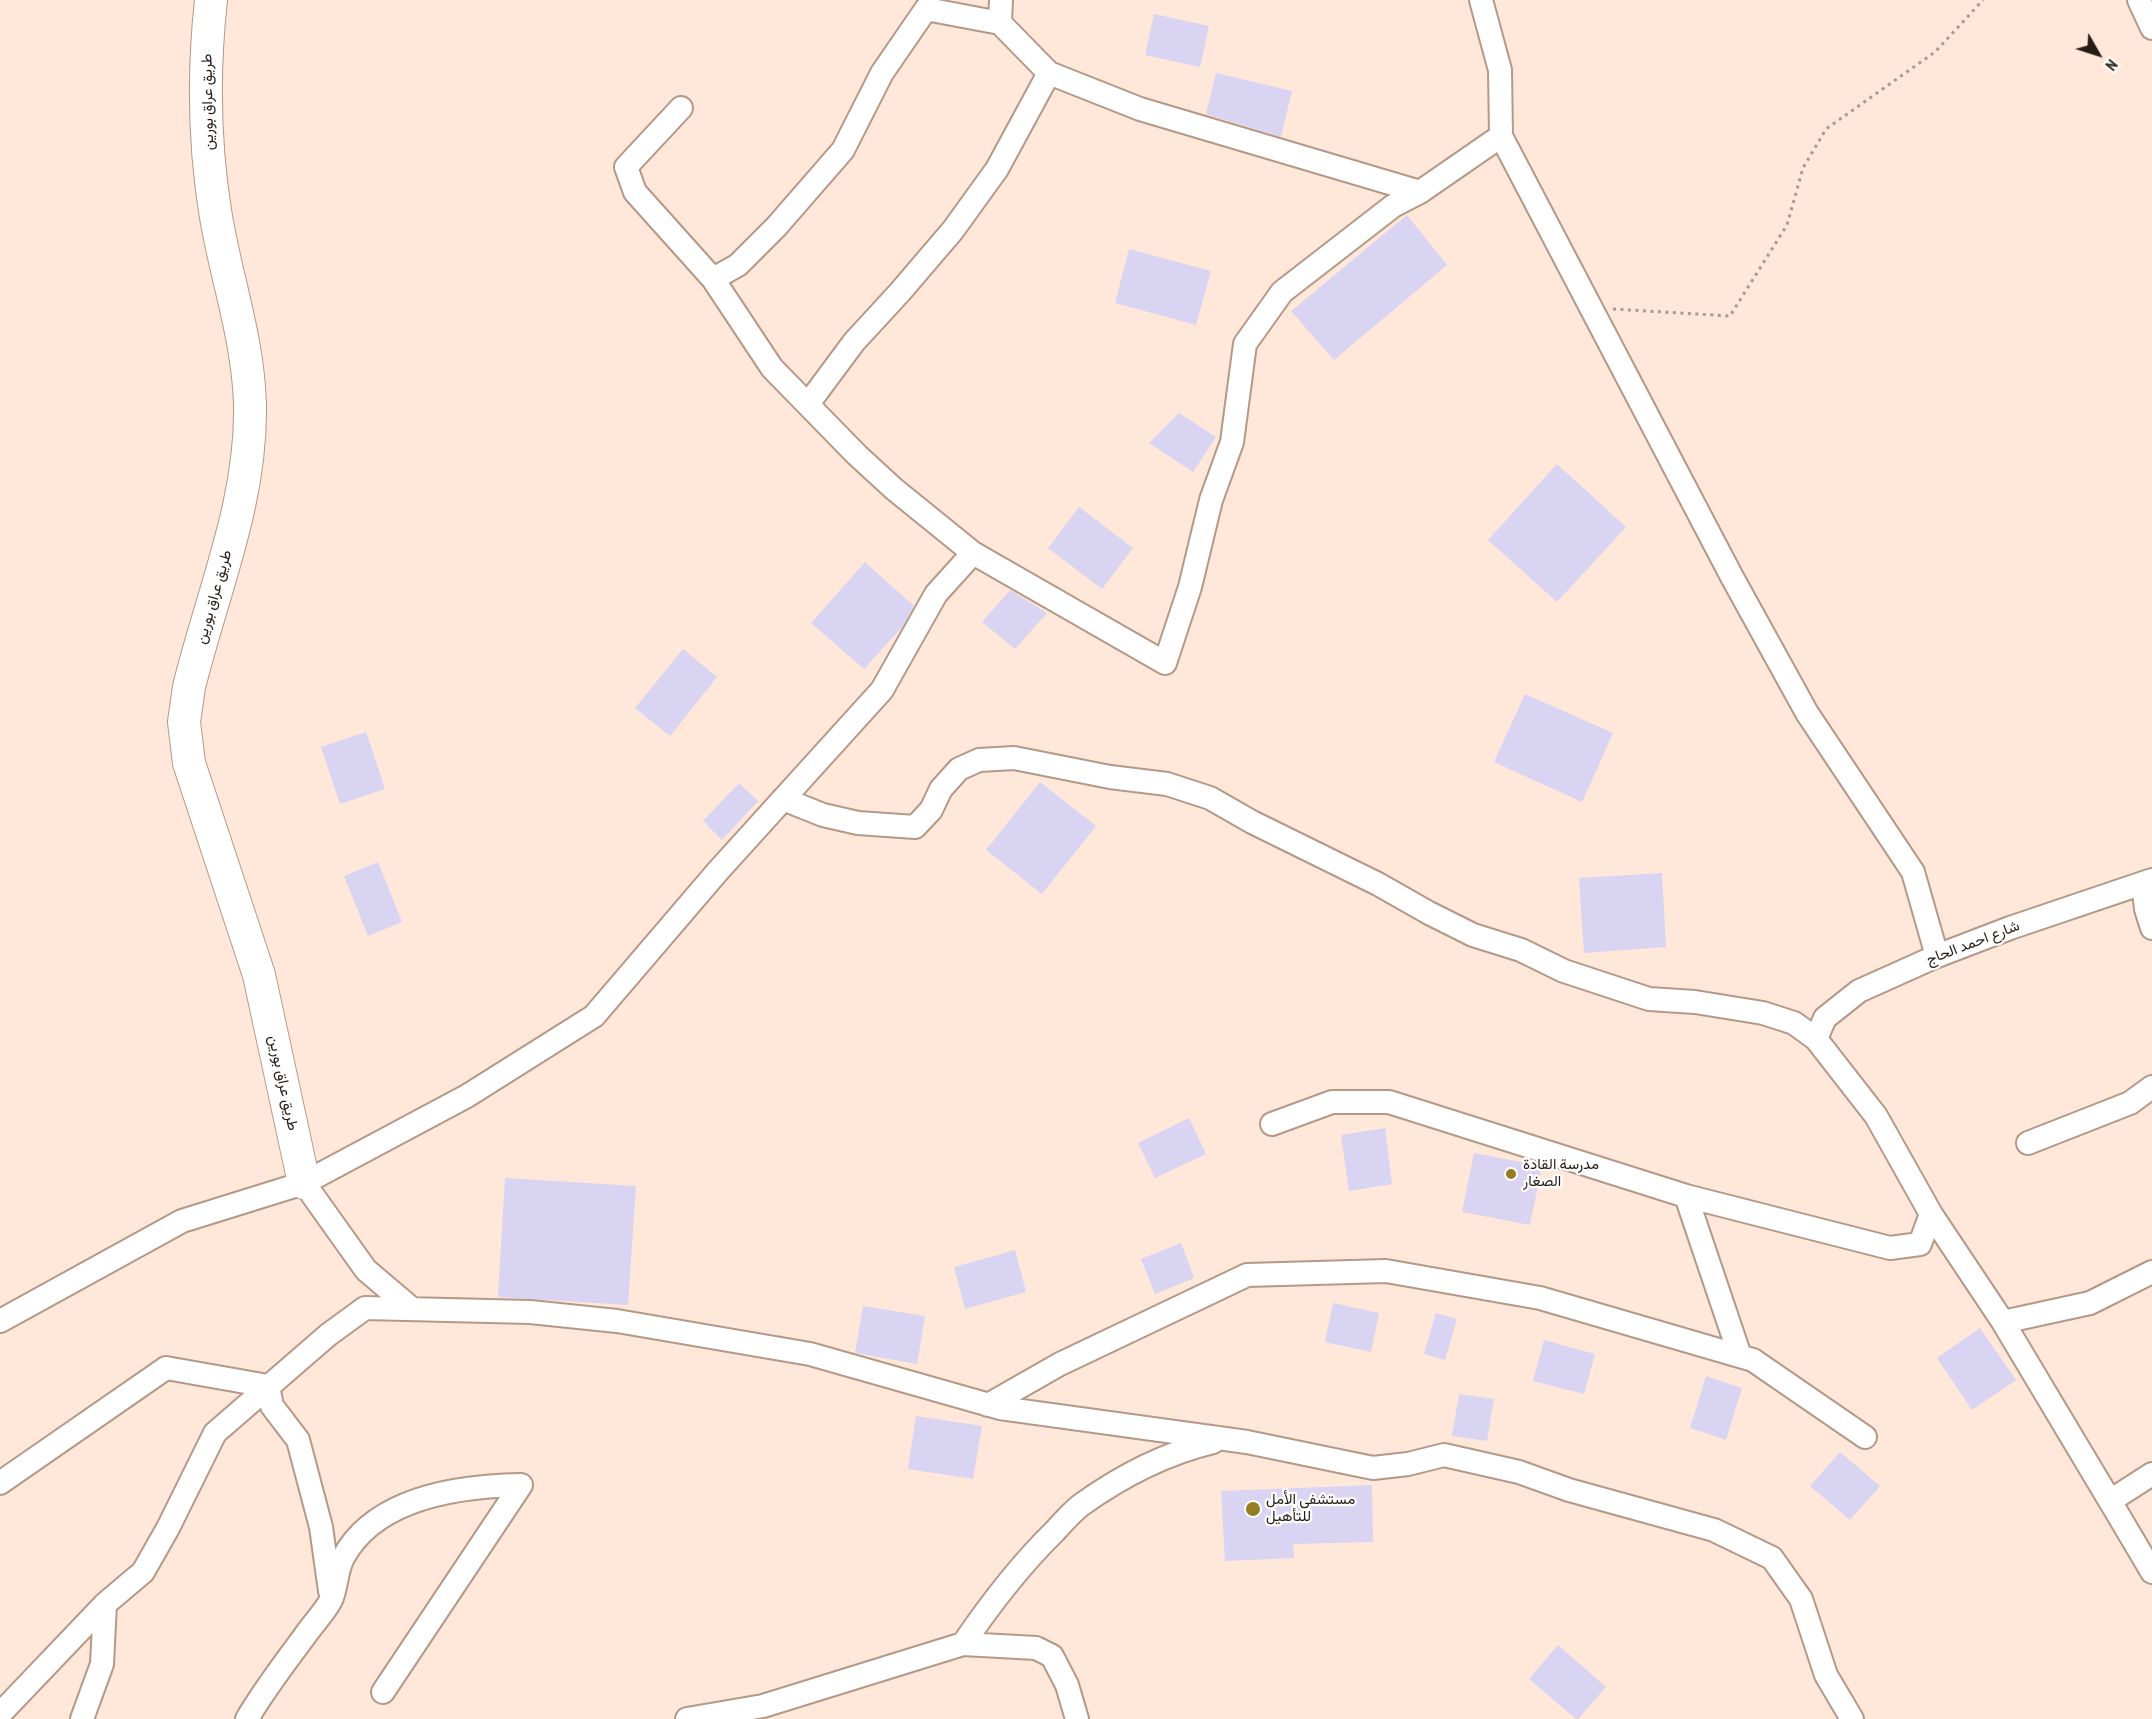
<!DOCTYPE html>
<meta charset="utf-8">
<style>
body{margin:0}
#map{position:relative;width:2152px;height:1719px;overflow:hidden;background:#ffe7d9;font-family:"PT Sans Narrow",sans-serif}
canvas{display:block}
.north{position:absolute;left:2068px;top:24px;width:60px;height:60px;-webkit-text-stroke:4px #fff;paint-order:stroke;rotate:129deg;font-size:16px;font-weight:700;line-height:24px;text-align:center;color:#261c16}
.north::after{content:'';display:block;margin:auto;width:21px;height:27px;background:#261c16;clip-path:polygon(50% 0,100% 100%,50% 72%,0 100%)}
</style>
<div id="map">
<canvas width="2152" height="1719"></canvas>
<div class="north">N</div>
</div>
<script>
const c = document.querySelector('canvas').getContext('2d');
c.lineJoin = 'round';
function fillPath(path, color) {
  c.fillStyle = color;
  c.fill(path, 'evenodd');
}
function stroke(path, color, width, dash) {
  c.strokeStyle = color;
  c.lineWidth = width;
  c.lineCap = dash ? 'butt' : 'round';
  c.setLineDash(dash || []);
  c.stroke(path);
}
function label(font, color, halo, rows, align = 'center') {
  c.font = font + ' "PT Sans Narrow",Vazirmatn,sans-serif';
  c.lineWidth = 4.5;
  c.setLineDash([]);
  c.textBaseline = 'middle';
  c.strokeStyle = halo;
  c.fillStyle = color;
  for (const [text, x, y, turn = 0] of rows) {
    c.save();
    c.translate(x, y);
    c.rotate((+turn || 0) * Math.PI / 180);
    c.textAlign = isNaN(turn) ? turn : align;
    if (halo) c.strokeText(text, 0, 0);
    c.fillText(text, 0, 0);
    c.restore();
  }
}
const building = new Path2D(`
 M1154 14 1209 26 1200 67 1145 55Z
 M1216 73 1292 91 1281 137 1206 114Z
 M1407 215 1447 265 1334 360 1291 311Z
 M1129 249 1211 271 1196 325 1115 303Z
 M1179 413 1216 437 1193 472 1149 443Z
 M1557 464 1626 527 1557 602 1488 540Z
 M1079 507 1133 548 1102 589 1048 548Z
 M865 562 914 606 903 626 864 669 811 623Z
 M1010 590 1047 613 1015 649 982 622Z
 M683 649 717 677 670 736 635 708Z
 M1525 694 1613 733 1582 802 1494 762Z
 M366 732 385 789 340 804 321 747Z
 M1040 782 1096 826 1042 894 986 850Z
 M739 783 758 801 722 840 703 821Z
 M378 862 402 922 368 936 344 876Z
 M1662 873 1666 947 1584 953 1579 878Z
 M1189 1118 1206 1154 1155 1178 1138 1143Z
 M1385 1128 1392 1184 1349 1191 1341 1135Z
 M1474 1153 1542 1166 1530 1225 1462 1212Z
 M505 1178 636 1186 628 1305 498 1297Z
 M1181 1243 1194 1278 1155 1294 1141 1259Z
 M1015 1250 1026 1292 965 1309 954 1267Z
 M1333 1303 1379 1313 1371 1352 1325 1342Z
 M863 1306 925 1316 917 1364 855 1353Z
 M1436 1313 1457 1319 1445 1360 1424 1354Z
 M1980 1328 2016 1380 1972 1410 1937 1358Z
 M1544 1340 1595 1354 1584 1394 1533 1381Z
 M1706 1376 1742 1388 1726 1440 1690 1428Z
 M1459 1394 1494 1399 1487 1441 1452 1436Z
 M916 1416 982 1426 973 1479 908 1469Z
 M1840 1452 1880 1486 1850 1520 1810 1486Z
 M1372 1485 1373 1542 1293 1544 1294 1558 1225 1561 1221 1491Z
 M1558 1645 1606 1687 1578 1719H1576L1529 1679Z`);
const path = new Path2D(`
 M1613 309 1730 316 1787 225 1803 168 1826 129 1935 52 1983 0`);
const street = new Path2D(`
 M1001 0 1000 23 1049 73 1140 109 1420 192
 M1481 0 1500 70 1501 136 1732 577 1807 713 1913 872 1937 956
 M2139 0 2152 28
 M681 108 626 167 635 192 713 279 772 368 857 455 894 489 973 553 1165 663 1190 587 1211 500 1232 442 1245 344 1282 292 1393 206 1420 192 1501 136
 M713 279 738 265 776 227 843 150 882 73 926 9 1000 23
 M808 404 854 342 900 292 953 230 997 169 1049 73
 M783 799 823 815 858 823 915 827 931 810 941 789 959 769 979 760 1014 758 1110 777 1167 784 1210 798 1252 822 1378 884 1429 913 1473 935 1521 950 1564 971 1649 999 1695 1002 1763 1013 1794 1023 1816 1039 1876 1116 1931 1214 1920 1244 1890 1248 1686 1196 1389 1102H1332L1272 1124
 M2143 883 2146 909 2152 928
 M1816 1039 1825 1018 1859 991 1937 956 2010 928 2152 880
 M2028 1143 2130 1103 2152 1087
 M304 1183 366 1270 412 1309
 M1686 1196 1740 1356
 M1931 1214 2003 1322 2110 1501 2152 1474
 M0 1321 182 1221 304 1183 467 1096 594 1016 718 871 882 690 936 594 973 553
 M2003 1322 2090 1303 2152 1272
 M268 1386 272 1406 298 1440 321 1527 330 1591
 M988 1405 1060 1364 1247 1275 1386 1271 1540 1298 1753 1360 1865 1437
 M0 1483 166 1368 268 1386
 M2110 1501 2152 1572
 M963 1644C991 1603 1019 1566 1055 1531 1063 1522 1072 1512 1081 1505 1120 1477 1167 1453 1213 1442
 M383 1692 521 1485
 M0 1714 105 1604 143 1572 168 1528 215 1433 328 1335 365 1308 530 1312 617 1321 810 1354 1000 1408 1247 1442 1373 1468 1408 1464 1444 1455 1519 1472 1569 1490 1714 1530 1772 1558 1801 1599 1826 1675 1852 1719
 M82 1719 102 1664 105 1604
 M247 1719C264 1690 284 1664 304 1637 312 1625 324 1613 331 1600 337 1587 336 1569 344 1556 377 1497 460 1486 521 1485
 M687 1719 763 1706 963 1644 1036 1648 1052 1656 1067 1685 1077 1719`);
const secondary = new Path2D(`
 M211 0C203 73 204 145 216 217 227 281 248 339 250 404 252 503 212 593 189 687L184 722 189 763 259 975 304 1183`);
const markers = [
 [1511,1174,6,"#967c24"],
 [1253,1509,8,"#967c24"]
];
const streetNames = [
 ["طريق عراق بورين",208,102,-91],
 ["طريق عراق بورين",214,597,-74],
 ["شارع احمد الحاج",1973,943,-21],
 ["طريق عراق بورين",283,1083,78]
];
const poiNames = [
 ["مدرسة القادة",1523,1165],
 ["الصغار",1523,1182],
 ["مستشفى الأمل",1266,1500],
 ["للتأهيل",1266,1517]
];
fillPath(building, '#d8d4f1');
stroke(street, '#b49888', 26);
stroke(secondary, '#b49888', 34);
stroke(path, '#ac998e', 3, [3, 4.5]);
stroke(street, '#fff', 22);
stroke(secondary, '#fff', 32);
for (const [x, y, r, color] of markers) {
  const dot = new Path2D();
  dot.arc(x, y, r, 0, 2 * Math.PI);
  c.fillStyle = color;
  c.fill(dot);
  stroke(dot, '#fff', 2);
}
label('15px', '#261c16', '#fff', streetNames);
label('15px', '#261c16', '#fff', poiNames, 'left');
</script>
